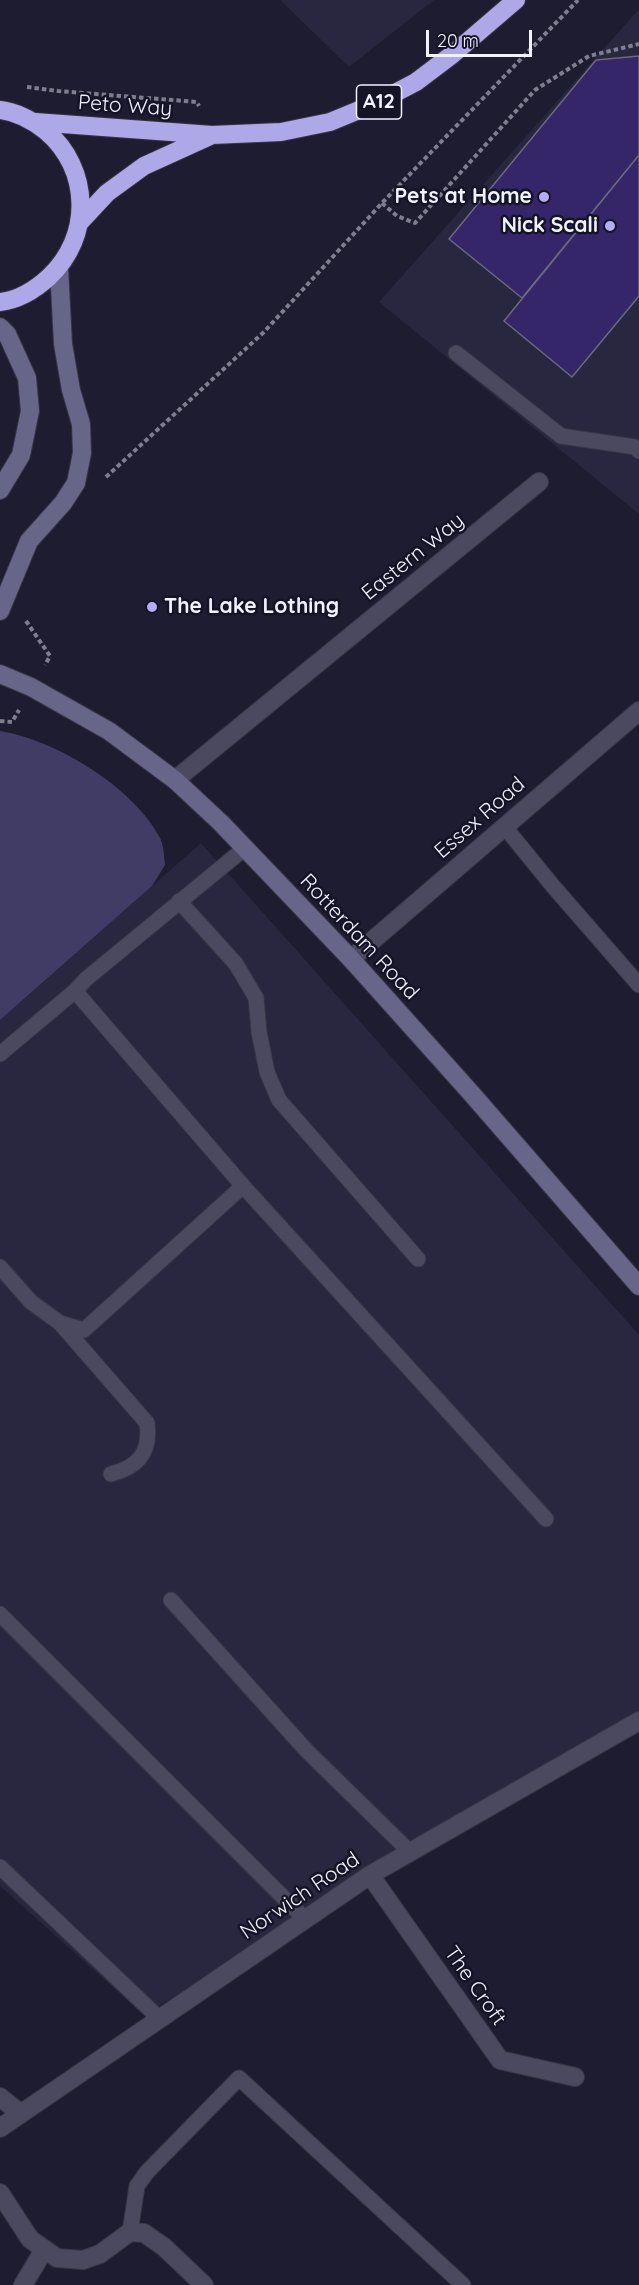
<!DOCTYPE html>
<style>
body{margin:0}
#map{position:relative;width:639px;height:2285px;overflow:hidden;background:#1e1c30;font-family:Quicksand,sans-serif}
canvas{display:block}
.scale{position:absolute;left:426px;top:30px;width:106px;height:27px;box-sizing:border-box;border:3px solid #f2f1ff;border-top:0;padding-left:8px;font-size:18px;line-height:21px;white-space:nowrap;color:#f2f1ff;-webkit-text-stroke:4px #151326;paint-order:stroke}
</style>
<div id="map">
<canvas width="639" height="2285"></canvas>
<div class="scale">20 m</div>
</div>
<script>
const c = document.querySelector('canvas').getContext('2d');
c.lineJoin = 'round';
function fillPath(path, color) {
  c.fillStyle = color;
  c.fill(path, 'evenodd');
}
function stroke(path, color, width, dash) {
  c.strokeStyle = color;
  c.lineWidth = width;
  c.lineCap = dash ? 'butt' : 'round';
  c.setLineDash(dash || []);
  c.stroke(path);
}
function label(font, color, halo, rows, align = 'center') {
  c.font = font + ' Quicksand,sans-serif';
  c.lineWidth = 5;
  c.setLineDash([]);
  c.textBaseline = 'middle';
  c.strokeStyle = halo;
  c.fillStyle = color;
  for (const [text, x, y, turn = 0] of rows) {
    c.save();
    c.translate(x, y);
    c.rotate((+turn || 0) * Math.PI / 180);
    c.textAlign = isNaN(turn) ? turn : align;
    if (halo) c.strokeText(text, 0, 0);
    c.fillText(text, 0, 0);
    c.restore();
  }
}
const built = new Path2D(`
 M280 0H434L349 67Z
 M639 9V514L379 302Z
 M201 843 639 1335V1713L144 2015 0 1886V1020Z`);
const green = new Path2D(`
 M0 731C55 740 134 787 160 838 164 846 164 857 165 865L152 886 0 1020Z`);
const building = new Path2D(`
 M639 56V155L522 298 449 239 596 60Z
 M639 155V296L572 377 504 321Z`);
const path = new Path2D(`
 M27 87 58 91 197 102 199 106
 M382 203 397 216 415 223 535 90 589 56 639 44
 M106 477 264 332 382 203 578 0
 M26 621 50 656 45 665
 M0 721 12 722 19 710`);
const lane = new Path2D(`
 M456 353 561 436 635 447 639 451
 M504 826 552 885 639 985
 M179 901 236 964 256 998 259 1032 267 1072 279 1100 418 1259
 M0 1054 75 991 86 979 245 848
 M243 1186 546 1519
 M0 1267 31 1302 60 1323 84 1330 243 1186 75 991
 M60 1323 147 1423C151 1452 139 1467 111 1474
 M171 1600 306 1750 410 1852
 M0 1614 305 1919
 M0 1867 160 2019
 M130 2232 137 2186 147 2172 239 2078 463 2285`);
const street = new Path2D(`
 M175 780 539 482
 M351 959 639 711
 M370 1875 500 2060 575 2077
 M0 2097 21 2114
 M0 2128 370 1875 639 1721
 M0 2193 30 2239 57 2258 83 2260 100 2254 130 2232 144 2233 164 2247 204 2285
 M23 2285 44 2250`);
const secondary = new Path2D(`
 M0 327 7 334 27 378 30 411 21 455 0 490
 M0 611 29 541 63 503 76 483 82 453 81 424 71 390 63 344 59 268
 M0 674 31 687 109 731 175 780 221 823 351 959 471 1093 639 1286`);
const highway = new Path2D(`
 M0 110C17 112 33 121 46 131 91 169 92 237 49 277 36 289 18 300 0 302
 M35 122 212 135 281 132 330 122 376 103 416 82 453 54 516 0
 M80 222 107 193 144 166 210 136`);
const markers = [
 [544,197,6,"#b4acf9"],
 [610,226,6,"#b4acf9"],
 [152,607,6,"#b4acf9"]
];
const shields = [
 [379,102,45]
];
const shieldNames = [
 ["A12",379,102]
];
const streetNames = [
 ["Peto Way",125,106,4],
 ["Eastern Way",413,557,-39],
 ["Essex Road",480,818,-41],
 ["Rotterdam Road",359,937,47],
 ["Norwich Road",300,1896,-34],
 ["The Croft",475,1986,55]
];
const poiNames = [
 ["Pets at Home",532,197],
 ["Nick Scali",598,226],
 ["The Lake Lothing",164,607,"left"]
];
fillPath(built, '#29263f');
fillPath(green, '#413c66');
fillPath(building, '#342668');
stroke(building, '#6a6980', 1.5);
stroke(lane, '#383545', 17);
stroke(street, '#383545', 20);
stroke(secondary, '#383545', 20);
stroke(highway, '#383545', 20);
stroke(path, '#7f7d8e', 4, [4.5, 3]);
stroke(lane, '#4a495f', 15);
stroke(street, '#4a495f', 18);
stroke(secondary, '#686688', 18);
stroke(highway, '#aea8e8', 18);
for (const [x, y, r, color] of markers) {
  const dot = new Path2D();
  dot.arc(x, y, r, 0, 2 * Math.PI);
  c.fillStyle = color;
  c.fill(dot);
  stroke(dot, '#151326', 2);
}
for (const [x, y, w] of shields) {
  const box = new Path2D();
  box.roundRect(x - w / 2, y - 17, w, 34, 4.5);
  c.fillStyle = '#151326';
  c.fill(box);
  stroke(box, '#f2f1ff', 1.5);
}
label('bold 20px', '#f2f1ff', null, shieldNames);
label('21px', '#f2f1ff', '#151326', streetNames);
label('bold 21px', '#f2f1ff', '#151326', poiNames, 'right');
</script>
